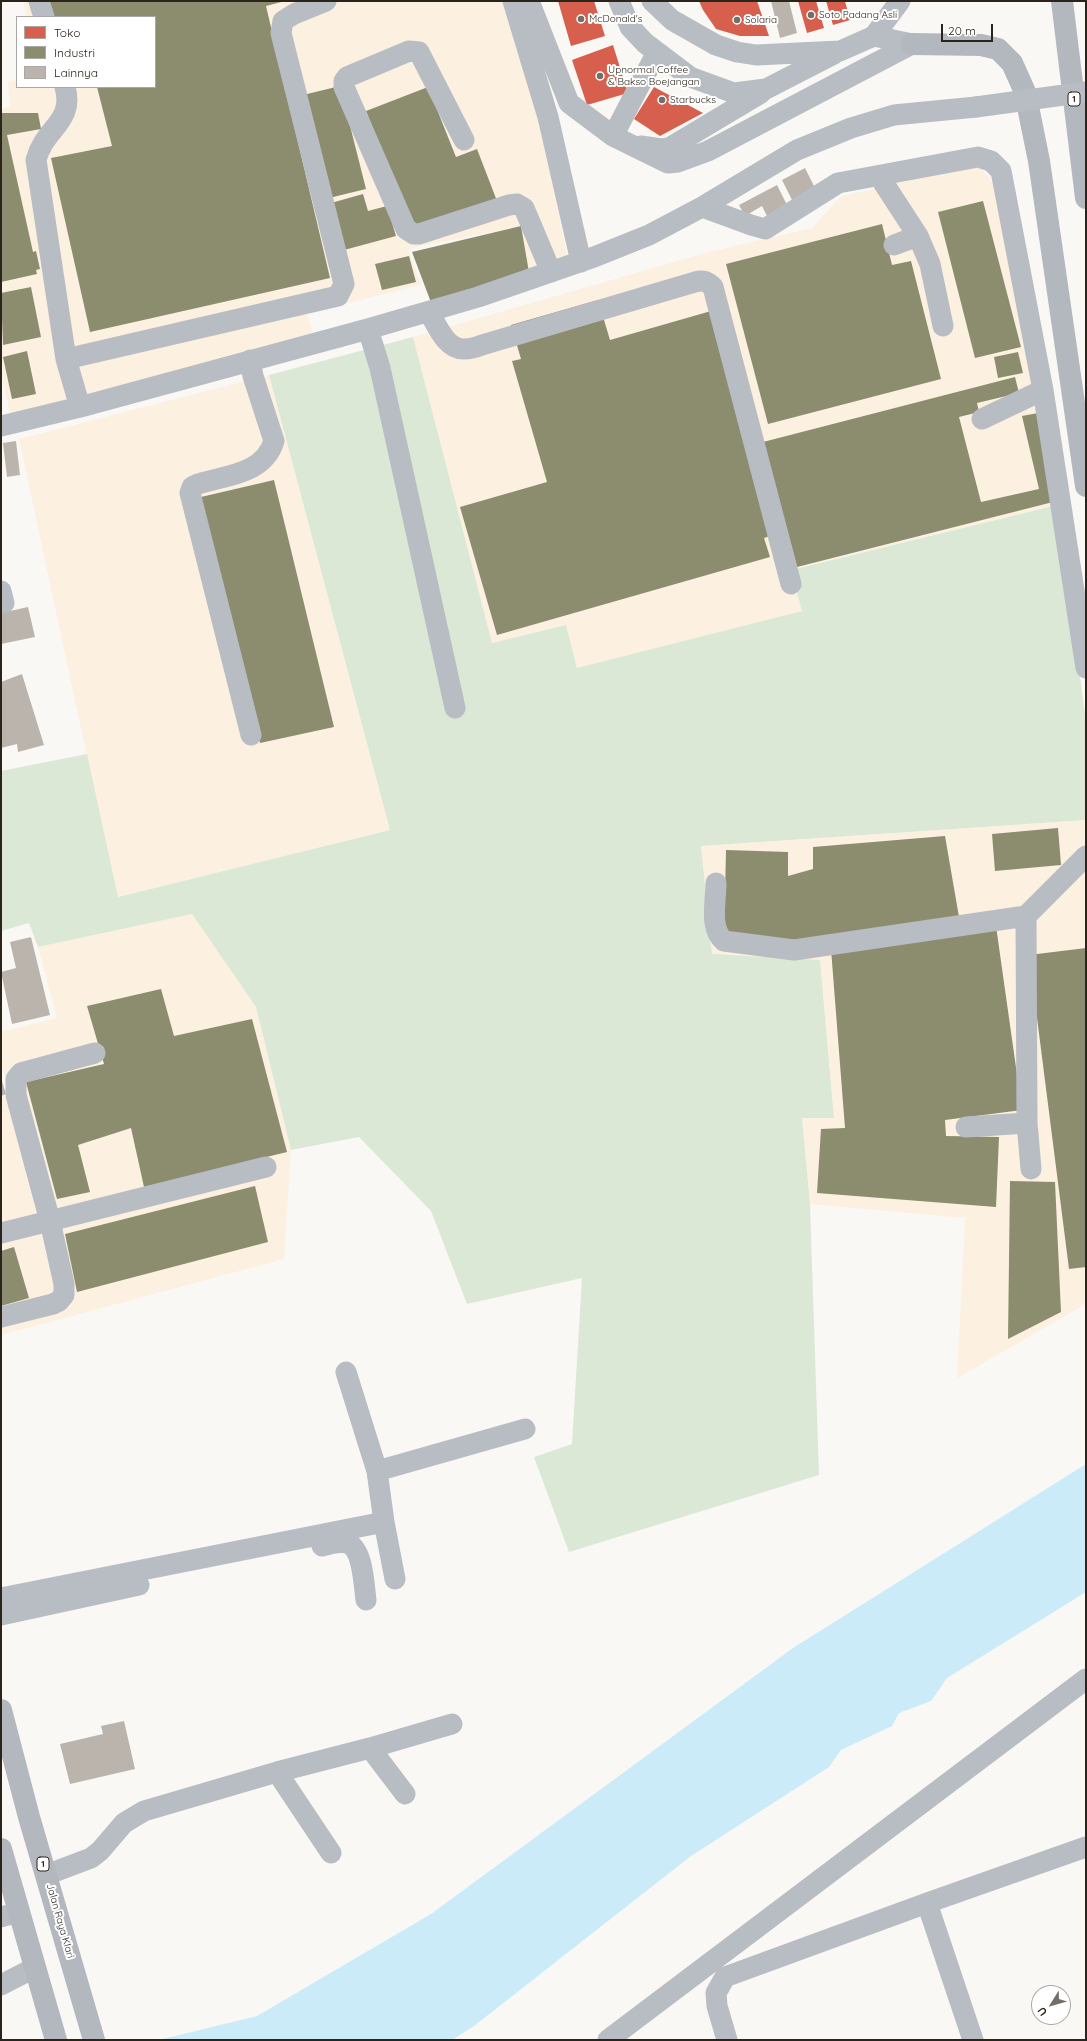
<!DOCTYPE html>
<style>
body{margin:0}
#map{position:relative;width:1087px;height:2041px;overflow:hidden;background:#faf8f5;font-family:Quicksand,sans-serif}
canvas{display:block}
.frame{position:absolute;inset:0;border:2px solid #2b241b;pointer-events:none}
.legend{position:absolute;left:16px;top:16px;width:140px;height:72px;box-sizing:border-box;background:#fff;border:1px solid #aaa7a4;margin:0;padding:5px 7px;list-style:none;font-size:12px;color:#2b241b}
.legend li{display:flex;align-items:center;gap:8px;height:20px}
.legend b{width:20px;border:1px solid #aaa7a4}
.north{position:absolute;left:1031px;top:1985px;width:40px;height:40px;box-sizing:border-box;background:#fff;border:1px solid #aaa7a4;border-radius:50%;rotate:233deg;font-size:11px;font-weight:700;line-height:16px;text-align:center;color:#2b241b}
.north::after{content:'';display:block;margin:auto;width:14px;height:18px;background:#736e67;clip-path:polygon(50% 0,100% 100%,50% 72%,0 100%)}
.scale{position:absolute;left:941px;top:24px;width:52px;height:18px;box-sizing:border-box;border:2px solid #2b241b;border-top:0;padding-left:5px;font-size:12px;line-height:14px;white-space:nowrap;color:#2b241b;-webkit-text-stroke:3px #fff;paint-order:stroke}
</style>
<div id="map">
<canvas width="1087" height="2041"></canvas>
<div class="frame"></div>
<ul class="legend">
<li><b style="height:11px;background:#d6604d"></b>Toko</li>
<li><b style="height:11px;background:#8c8c6e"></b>Industri</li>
<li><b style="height:11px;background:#bab4ac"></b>Lainnya</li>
</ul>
<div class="north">U</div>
<div class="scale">20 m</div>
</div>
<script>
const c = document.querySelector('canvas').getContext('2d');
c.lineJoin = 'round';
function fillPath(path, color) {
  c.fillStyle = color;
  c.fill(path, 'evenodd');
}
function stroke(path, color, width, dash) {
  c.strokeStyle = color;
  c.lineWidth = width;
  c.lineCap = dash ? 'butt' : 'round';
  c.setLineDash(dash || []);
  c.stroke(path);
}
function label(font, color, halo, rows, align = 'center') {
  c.font = font + ' Quicksand,sans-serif';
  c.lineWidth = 4;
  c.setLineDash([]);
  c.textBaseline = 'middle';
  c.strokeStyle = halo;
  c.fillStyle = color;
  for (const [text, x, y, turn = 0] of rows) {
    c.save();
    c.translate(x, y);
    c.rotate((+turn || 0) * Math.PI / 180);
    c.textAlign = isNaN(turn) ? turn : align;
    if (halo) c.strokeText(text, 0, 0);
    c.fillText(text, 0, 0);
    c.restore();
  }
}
const built = new Path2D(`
 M23 1H507L538 110 568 260 529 272 521 226 408 249 421 285 307 313 314 336 10 414 1 371V109L10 106 8 81 17 80V87H155V17H27Z
 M961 167 981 168 994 184 1057 505 792 569 802 611 577 669 566 625 492 643 413 337 709 252 812 228 840 197Z
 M269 375 390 830 117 897 19 439Z
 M1086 820V1304L957 1378 965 1218 810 1204 802 1118H834L820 960 712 955 701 846Z
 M192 914 256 1007 291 1150 284 1259 1 1335V1098L9 1095 1 1062V1032L57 1018 38 947Z`);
const green = new Path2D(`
 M413 337 492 643 566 625 577 668 802 611 791 570 1057 505 1086 721V820L701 846 712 954 820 960 834 1118H802L810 1204 819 1475 569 1552 534 1457 572 1444 582 1278 467 1304 431 1211 359 1137 291 1150 256 1007 192 914 38 947 29 923 1 931V771L87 754 118 897 390 830 269 375Z`);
const water = new Path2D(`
 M1086 1464V1592L947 1678 931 1701 899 1713 892 1726 841 1750 829 1767 691 1856 474 2026 452 2040H159L257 2016 431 1914 793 1648Z`);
const shops = new Path2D(`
 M558 1H594L605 36 571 46Z
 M699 1H757L769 36H740L716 29 703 10Z
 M798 1H816L824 28 807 33Z
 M826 1H845L850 20 833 25Z
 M613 45 628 93 587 105 572 60Z
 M654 87 703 113 660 136 634 119Z`);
const industry = new Path2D(`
 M44 1H285L266 6 330 278 90 332 51 158 112 146 97 87H155V17H49Z
 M340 86 366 189 329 198 303 95Z
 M428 87 456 157 477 149 497 201 414 231 366 111Z
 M1 113H38L41 129 7 135 33 252 36 251 40 269 36 270 37 274 1 282Z
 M363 194 368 211 387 206 396 236 344 250 331 203Z
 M983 201 1021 347 975 358 938 212Z
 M882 224 892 265 911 261 941 379 768 424 726 264Z
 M521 226 529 272 432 305 412 252Z
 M409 256 416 282 382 290 375 264Z
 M31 287 41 337 3 345 1 293Z
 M598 300 610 340 718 309 783 532 764 538 770 557 497 635 460 507 547 482 512 361 521 359 511 325Z
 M27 351 36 394 12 399 3 357Z
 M1018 352 1023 373 998 378 994 357Z
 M1015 377 1019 393 977 403 979 412 959 417 981 502 1039 489 1022 416 1038 413 1053 502 797 567 763 442Z
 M274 480 334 727 260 743 201 497Z
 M1058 828 1061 865 995 871 992 834Z
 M945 836 959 917 799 944 724 937 726 850 788 852V876L813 869V847Z
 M996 926 1022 1110 945 1120 946 1136 999 1137 996 1207 817 1193 821 1129 845 1128 831 949Z
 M1086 948V1267L1069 1269 1029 955Z
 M161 989 174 1036 252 1019 287 1152 144 1187 131 1128 78 1145 90 1192 57 1199 26 1082 104 1064 87 1006Z
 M1010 1181 1055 1182 1061 1312 1008 1339Z
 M255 1186 268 1242 77 1292 65 1234Z
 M14 1247 29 1298 1 1306V1251Z`);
const building = new Path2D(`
 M771 1H789L797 33 780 38Z
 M805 168 816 190 793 202 782 180Z
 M777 185 789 209 769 220 762 206 745 216 739 205Z
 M16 441 20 475 7 477 3 443Z
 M28 607 35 637 1 644V613Z
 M22 674 44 745 18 752 17 744 1 748V682Z
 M31 937 50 1015 12 1024 1 972 16 968 10 942Z
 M1 1078 6 1094 1 1096Z
 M124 1721 135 1769 70 1784 60 1744 103 1734 101 1726Z`);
const minor = new Path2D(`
 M39 1 44 17
 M513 1 548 117 581 262
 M529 1 569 103 613 136 668 163 678 162 708 151 912 44
 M619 1 630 27 645 43 690 77 734 93 766 89 834 54
 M652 1 672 20 716 45 737 52 756 55 840 51 874 36 912 44
 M874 36 900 1
 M65 87C75 122 44 128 36 160L66 359 80 407
 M613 136 657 52
 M464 140 419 52 409 51 347 77 344 81V87L406 229 414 234H419L509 205 517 204 524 208 551 272
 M641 146 661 149 669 148 761 93
 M879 176 918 236 930 264 943 326
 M702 207 751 225 765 229 838 183 978 157 991 161 1001 171 1043 390 1086 668
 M894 245 918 236
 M429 312C437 325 446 350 464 349 470 349 477 347 482 345L695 282C703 280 707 281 713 287L791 584
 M368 329 380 368 455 708
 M66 359 338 296 344 284 281 33 283 21 294 14 326 1
 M250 360 253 376 274 441C264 474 227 475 198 484L192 487 190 493 251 735
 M982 419 1043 390
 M1 426 80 407 368 329 478 297 594 257 649 235 702 207 797 150 851 128 894 115 976 107
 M1 591 4 603
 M716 883C716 902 709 928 724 941L794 950 1026 916
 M966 1127 1027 1123
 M1031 1169 1027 1123 1026 916 1086 856
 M1 1233 266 1167
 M1 1317 53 1304 59 1301 64 1295V1284L50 1221 16 1095V1079L21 1073 95 1053
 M377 1471 525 1429
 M384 1522 395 1579
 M322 1546C330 1544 338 1541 347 1543 363 1548 364 1585 366 1600
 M1 1598 384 1522 377 1471 346 1372
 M1 1615 139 1585
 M370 1748 452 1724
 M277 1772 331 1853
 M46 1875 91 1858 100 1851 124 1823 144 1811 277 1772 370 1748 405 1794
 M927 1903 973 2040
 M1 1917 19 1912
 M1 1985 34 1968
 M608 2040 1086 1679
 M727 2040 717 2006 716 1993 725 1977 927 1903 1086 1847`);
const highway = new Path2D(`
 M1062 1 1086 198
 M912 44 981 45 998 49 1012 63 1025 92 1039 161 1086 486
 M1 1710 29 1817 94 2040
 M1 1849 56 2040`);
const minorBridge = new Path2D(`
 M976 107 1086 92`);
const markers = [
 [811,15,4,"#736e67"],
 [581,19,4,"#736e67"],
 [737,20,4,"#736e67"],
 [600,76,4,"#736e67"],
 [662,100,4,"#736e67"]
];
const shields = [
 [1074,99,12],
 [43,1864,12]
];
const shieldNames = [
 ["1",1074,99],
 ["1",43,1864]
];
const poiNames = [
 ["Soto Padang Asli",819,15],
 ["McDonald's",589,19],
 ["Solaria",745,20],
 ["Upnormal Coffee",608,70],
 ["& Bakso Boejangan",608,82],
 ["Starbucks",670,100]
];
const streetNames = [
 ["Jalan Raya Klari",60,1921,74]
];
fillPath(built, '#fcf0e1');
fillPath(green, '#dbe8d5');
fillPath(water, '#cbebf9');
fillPath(shops, '#d6604d');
fillPath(industry, '#8c8c6e');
fillPath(building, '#bab4ac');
stroke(minor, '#b8bcc3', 21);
stroke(highway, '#b3b8bf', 22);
stroke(minorBridge, '#b8bcc3', 21);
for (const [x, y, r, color] of markers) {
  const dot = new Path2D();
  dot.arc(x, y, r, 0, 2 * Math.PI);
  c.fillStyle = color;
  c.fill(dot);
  stroke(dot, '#fff', 1.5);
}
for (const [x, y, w] of shields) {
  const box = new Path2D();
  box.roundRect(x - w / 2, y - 7, w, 14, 3);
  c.fillStyle = '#fff';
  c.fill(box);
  stroke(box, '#2b241b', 1);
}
label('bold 9px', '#2b241b', null, shieldNames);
label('10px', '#2b241b', '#fff', poiNames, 'left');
label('10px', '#2b241b', '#fff', streetNames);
</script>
